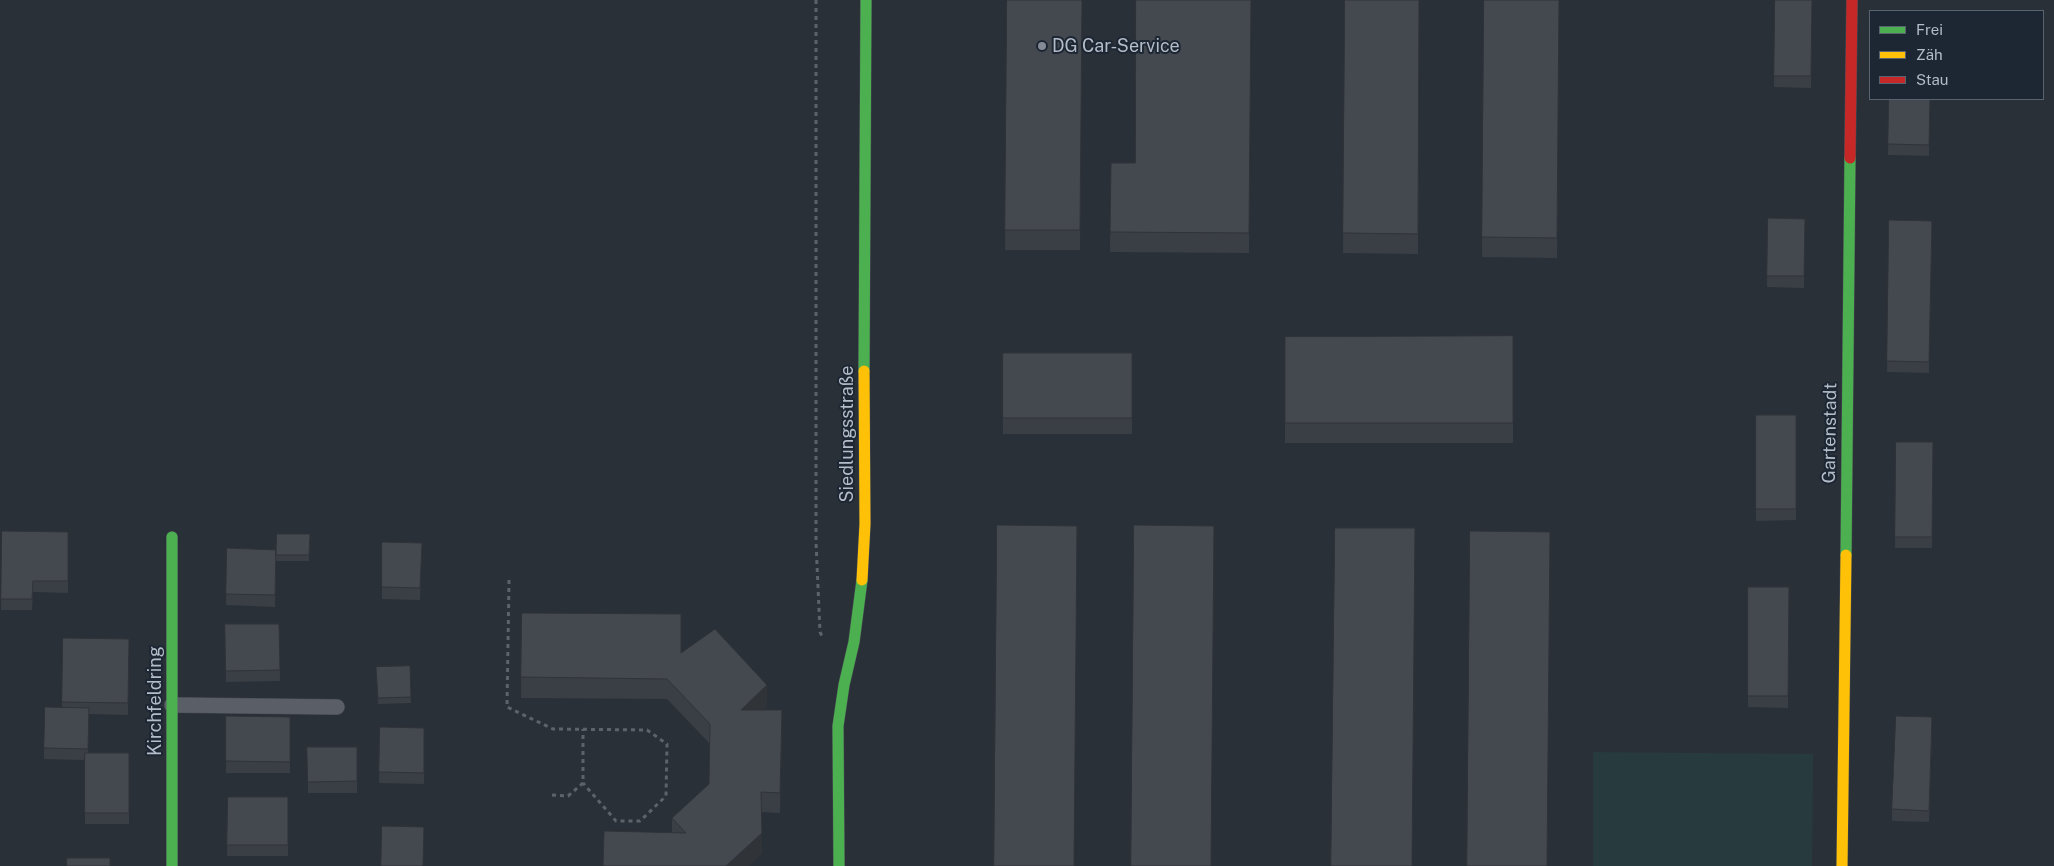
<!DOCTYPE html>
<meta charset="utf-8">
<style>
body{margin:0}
#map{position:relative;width:2054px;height:866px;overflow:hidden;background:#2a3038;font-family:"Public Sans",sans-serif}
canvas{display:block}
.legend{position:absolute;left:1869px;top:10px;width:175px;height:90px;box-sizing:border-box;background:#1d2633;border:1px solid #59626f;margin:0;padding:6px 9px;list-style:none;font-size:15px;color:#b4bcc9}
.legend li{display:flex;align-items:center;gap:10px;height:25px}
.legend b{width:25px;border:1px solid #59626f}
</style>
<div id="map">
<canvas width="2054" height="866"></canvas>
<ul class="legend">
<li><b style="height:6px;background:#4caf50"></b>Frei</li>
<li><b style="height:6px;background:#ffc107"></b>Zäh</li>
<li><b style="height:6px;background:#c62828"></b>Stau</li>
</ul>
</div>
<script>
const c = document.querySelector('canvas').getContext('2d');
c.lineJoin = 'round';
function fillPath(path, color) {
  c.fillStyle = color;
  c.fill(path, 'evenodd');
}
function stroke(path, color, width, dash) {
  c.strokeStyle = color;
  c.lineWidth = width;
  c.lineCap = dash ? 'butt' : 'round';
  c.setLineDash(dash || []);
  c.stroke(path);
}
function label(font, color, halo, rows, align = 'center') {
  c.font = font + ' "Public Sans",sans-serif';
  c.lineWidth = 4;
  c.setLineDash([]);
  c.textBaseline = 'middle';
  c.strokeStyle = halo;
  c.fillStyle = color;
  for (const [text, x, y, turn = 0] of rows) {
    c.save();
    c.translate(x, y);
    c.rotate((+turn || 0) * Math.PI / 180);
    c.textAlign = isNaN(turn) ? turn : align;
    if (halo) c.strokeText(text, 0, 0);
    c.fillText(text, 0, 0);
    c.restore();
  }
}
const green = new Path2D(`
 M1593 752 1813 754 1812 866H1593Z`);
const path = new Path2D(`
 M816 0V542L820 632 822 636
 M509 580 507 707 553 729 647 730 667 744 666 796 640 821H616L583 783
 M552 795 568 796 583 783V729`);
const lane = new Path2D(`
 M172 705 337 707`);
const fast = new Path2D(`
 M864 371 866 0
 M172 537V866
 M1846 555 1850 158
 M839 866 838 726 844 685 854 642 862 580`);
const slow = new Path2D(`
 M862 580 865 524 864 371
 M1842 866 1846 555`);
const jam = new Path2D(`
 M1850 158 1852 0`);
const wall = new Path2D(`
 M1007 0H1082L1080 250H1005Z
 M1251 0 1249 253 1110 252 1111 163H1135Z
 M1345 0H1419L1418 254 1343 253Z
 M1484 0H1559L1557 258 1482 257Z
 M1775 0H1812L1811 88 1774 87Z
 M1889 99H1930L1929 156 1888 155Z
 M1768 218 1805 219 1804 288 1767 287Z
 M1889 220 1932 221 1929 373 1887 372Z
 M1513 336V443H1285V337Z
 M1003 353H1132V434H1003Z
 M1756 415H1796V520L1756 521Z
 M1896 442H1933L1932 548H1895Z
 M2 531 68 532V593L33 592 32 610H1Z
 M310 534 309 561H276L275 607 226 605 227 548 276 550Z
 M382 542 422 543 420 600 382 599Z
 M1748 587H1789L1788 708 1748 707Z
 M522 613 767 705 762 710 782 731 780 813 761 812 762 853 748 866H603L672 833V818L709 784 710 744 667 699 521 698Z
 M225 624H279L280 681 226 682Z
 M63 638 129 639 128 715 89 714 88 753H129V824H85V760L44 759V748L62 708Z
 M410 666 411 703 378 704 376 667Z
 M226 716 290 717V773H226Z
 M380 727 424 728V784L379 783Z
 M1932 729 1929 822 1892 821V809Z
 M307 747H357V793H308Z
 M228 797H288V856H227Z`);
const shadedWall = new Path2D(`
 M767 685V705L741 730V710Z
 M782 710V731L780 813V793Z
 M762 833V853L748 866H726Z`);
const building = new Path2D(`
 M1007 0H1082L1080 230H1005Z
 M1136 0H1251L1249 233 1110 232 1111 163H1135Z
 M1345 0H1419L1418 234 1343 233Z
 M1484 0H1559L1557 238 1482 237Z
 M1775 0H1812L1811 76H1774Z
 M1889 99H1930L1929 145 1888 144Z
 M1768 218 1805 219 1804 276H1767Z
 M1889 220 1932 221 1929 362 1887 361Z
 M1513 336V423H1285V337Z
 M1003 353H1132V418H1003Z
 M1756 415H1796V509H1756Z
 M1896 442H1933L1932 537H1895Z
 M997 525 1077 526 1074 866H994Z
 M1134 525 1214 526 1211 866H1131Z
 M1335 528H1415L1412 866H1331Z
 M2 531 68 532V581H33L32 599H1Z
 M1470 531 1550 532 1547 866H1467Z
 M277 534H310L309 555H276Z
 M382 542 422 543 420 588 382 587Z
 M227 548 276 550 275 595 226 594Z
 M1748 587H1789L1788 696H1748Z
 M522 613 681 614V653L715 629 767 685 741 710H782L780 793 761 792 762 833 726 866H603L604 831 686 833 672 818 709 784 710 724 667 679 521 677Z
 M225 624H279L280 670 226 671Z
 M63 638 129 639 128 703 62 702Z
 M410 666 411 697 378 698 376 667Z
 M45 707 89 708 88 749 44 748Z
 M226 716 290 717V762L226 761Z
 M1896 716 1932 717 1929 811 1892 809Z
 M380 727 424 728V773L379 772Z
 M307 747H357V781L308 782Z
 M85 753H129V813H85Z
 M228 797H288V845H227Z
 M382 826 424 827 423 866H381Z
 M67 858H110V866H67Z`);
const markers = [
 [1042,46,5,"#848b96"]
];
const poiNames = [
 ["DG Car-Service",1052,46]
];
const streetNames = [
 ["Gartenstadt",1830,433,-89],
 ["Siedlungsstraße",847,434,-90],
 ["Kirchfeldring",155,701,-90]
];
fillPath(green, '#273a3e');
stroke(lane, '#484c53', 16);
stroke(fast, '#484c53', 12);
stroke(slow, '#484c53', 12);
stroke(jam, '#484c53', 12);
stroke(path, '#5d636a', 3, [4, 4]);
stroke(lane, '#5a5e66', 15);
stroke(fast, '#4caf50', 11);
stroke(slow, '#ffc107', 11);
stroke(jam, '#c62828', 11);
fillPath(wall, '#3a3f45');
fillPath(shadedWall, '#303338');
fillPath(building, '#444950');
stroke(building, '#303338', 1);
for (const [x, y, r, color] of markers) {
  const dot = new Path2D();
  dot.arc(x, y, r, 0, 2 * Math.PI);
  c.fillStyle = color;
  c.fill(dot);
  stroke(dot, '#1d2633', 2);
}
label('18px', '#b4bcc9', '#1d2633', poiNames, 'left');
label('18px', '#b4bcc9', '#1d2633', streetNames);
</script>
